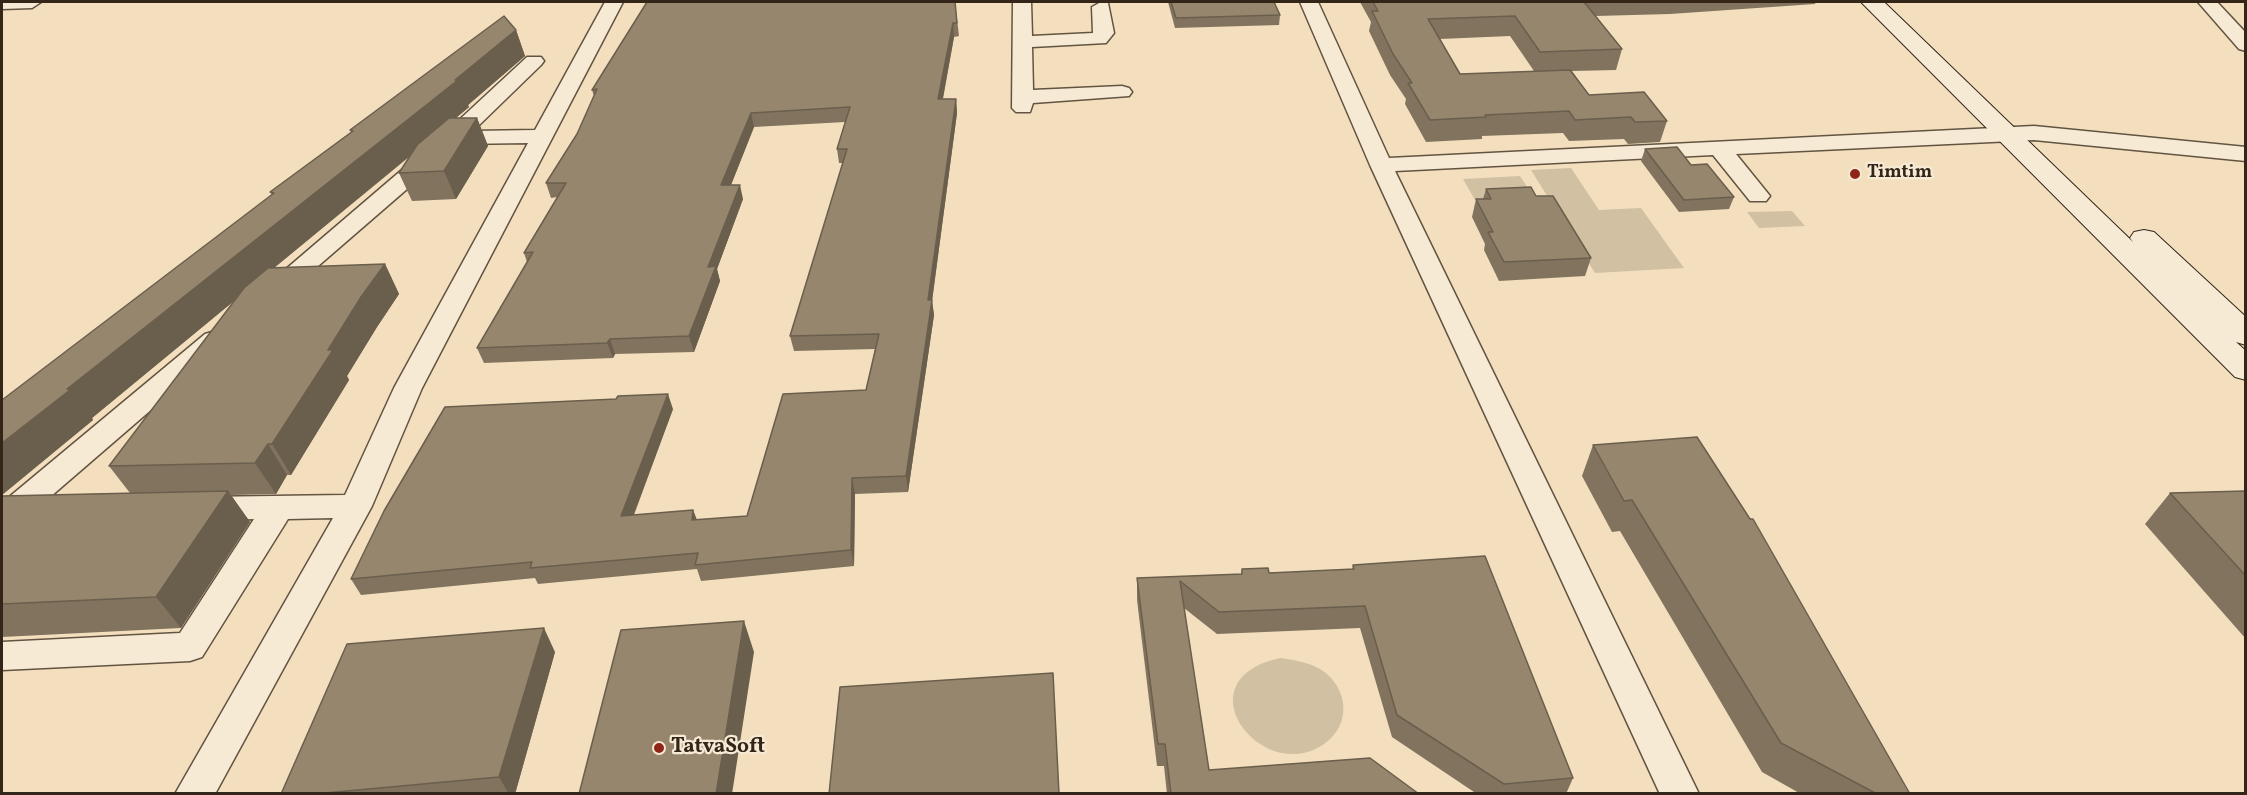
<!DOCTYPE html>
<style>
body{margin:0}
#map{position:relative;width:2247px;height:795px;overflow:hidden;background:#f3dfbe;font-family:Vollkorn,serif}
canvas{display:block}
.frame{position:absolute;inset:0;border:3px solid #332618;pointer-events:none}
</style>
<div id="map">
<canvas width="2247" height="795"></canvas>
<div class="frame"></div>
</div>
<script>
const c = document.querySelector('canvas').getContext('2d');
c.lineJoin = 'round';
function fillPath(path, color) {
  c.fillStyle = color;
  c.fill(path, 'evenodd');
}
function stroke(path, color, width, dash) {
  c.strokeStyle = color;
  c.lineWidth = width;
  c.lineCap = dash ? 'butt' : 'round';
  c.setLineDash(dash || []);
  c.stroke(path);
}
function label(font, color, halo, rows, align = 'center') {
  c.font = font + ' Vollkorn,serif';
  c.lineWidth = 4.5;
  c.setLineDash([]);
  c.textBaseline = 'middle';
  c.strokeStyle = halo;
  c.fillStyle = color;
  for (const [text, x, y, turn = 0] of rows) {
    c.save();
    c.translate(x, y);
    c.rotate((+turn || 0) * Math.PI / 180);
    c.textAlign = isNaN(turn) ? turn : align;
    if (halo) c.strokeText(text, 0, 0);
    c.fillText(text, 0, 0);
    c.restore();
  }
}
const green = new Path2D(`
 M1571 168 1599 210 1641 208 1684 268 1595 273 1531 170Z
 M1520 176 1533 196 1475 200 1463 179Z
 M1792 211 1805 226 1759 228 1747 212Z
 M1280 658C1295 660 1307 662 1320 669 1349 687 1352 725 1324 744 1263 787 1179 680 1280 658Z`);
const street = new Path2D(`
 M2 2H41L32 8 2 9Z
 M605 2H623L422 388 372 506 215 794H175L333 518 288 519 202 657 190 661 2 670V642L180 633 254 519 202 521 191 517 186 509 191 501 202 497 345 495 394 388 528 143 459 144 280 299 271 301 262 299 258 293 445 133 527 57H541L544 61 541 65 473 131 535 130Z
 M1013 2H1031L1032 36 1093 33 1092 7 1101 2 1108 3 1114 33 1106 43 1032 47 1033 90 1122 86 1129 88 1132 92 1129 96 1033 103 1030 112H1016L1012 108Z
 M1300 2H1318L1389 158 2034 126 2246 147V161L2034 140 1736 154 1770 196 1766 201H1750L1713 155 1395 171 1699 794H1660L1370 165Z
 M2198 2H2217L2246 33V51L2239 49Z
 M215 331 225 334 229 340 225 346 35 510 37 513 32 521 21 525 2 522V503L205 334Z`);
const secondary = new Path2D(`
 M1861 2H1884L2133 242 2130 238 2134 232 2144 230 2154 232 2246 317V345L2236 342 2246 351V380L2235 377Z`);
const wall = new Path2D(`
 M955 2 959 36 954 37 943 99H956L957 113 932 301 934 315 908 492 855 494 854 566 701 581 697 569 538 584 535 578 361 595 351 579 673 409 634 515 693 510 697 520 747 516 866 390 875 349 794 351 790 336 843 163H839L837 149 845 122 754 127 731 185 743 199 717 269 720 281 694 352 615 354 613 358 484 363 477 348 527 262 524 253 557 197 551 198 546 183 577 134 594 96 592 90Z
 M1168 2H1274L1280 15 1279 25 1175 28Z
 M1360 2H1816L1815 4 1670 14 1596 16 1622 49 1616 70 1572 71 1589 95 1667 121 1660 142 1628 144 1624 139 1569 141 1563 133 1482 136V139L1426 142 1405 104 1406 99 1390 75 1369 31 1371 22ZM1510 36 1534 71 1460 74 1440 39Z
 M516 30 525 56 468 105 469 107 456 118H477L488 146 456 199 412 201 399 173 409 157 274 268 385 264 399 294 377 327 347 376 349 380 291 475H287L276 494 231 495 250 522 181 628 2 637V496L130 493 109 466 234 301 92 418 93 420 2 495 272 195 270 192 351 132 350 130Z
 M1645 149 1691 165 1734 197 1729 209 1679 212 1641 161Z
 M1486 189 1536 196 1591 258 1585 276 1499 281 1484 250 1485 244 1472 217 1476 199H1483Z
 M1593 445 1910 794H1801L1762 772 1620 531 1612 532 1582 476Z
 M2246 491V639L2145 524 2170 493Z
 M1353 565 1573 778 1566 794H1477L1392 737 1360 628 1217 634 1184 608 1209 770 1419 794H1167L1164 766H1157L1137 600V578L1241 574 1242 569 1269 573 1352 570Z
 M555 652 515 794H281Z`);
const shadedWall = new Path2D(`
 M953 23 954 37 940 113 938 99Z
 M516 30 525 56 468 105 469 107 92 418 93 420 2 495V443L67 389 455 80Z
 M956 99 957 113 932 301 934 315 908 492 906 476 928 300Z
 M751 113 754 127 725 200 721 185Z
 M477 118 488 146 456 199 444 171Z
 M740 185 743 199 717 269 720 281 694 352 689 336 708 267Z
 M385 264 399 294 377 327 347 376 349 380 291 475 272 444 361 297Z
 M610 339 615 354 613 358 607 343Z
 M668 394 673 409 627 532 621 516Z
 M268 444 287 475 276 494 255 463Z
 M852 478 855 494 854 566 851 550Z
 M228 491 250 522 181 628 156 597Z
 M693 510 699 526 692 520Z
 M744 621 754 652 732 794H716Z
 M544 628 555 652 515 794H509L499 777Z`);
const building = new Path2D(`
 M647 2H955L957 23H953L938 99H956L928 300H932L906 476 852 478 851 550 695 565 698 553 530 568 532 562 351 579 384 511 445 407 616 399 618 396 668 394 621 516 693 510 692 520 747 516 783 394 866 390 879 334 790 336 847 149H837L850 107 751 113 721 185H740L708 267 716 266 689 336 610 339 607 343 477 348 533 252 524 253 566 183H546L577 134 597 89 592 90Z
 M1171 2H1274L1280 15 1176 18Z
 M1373 2H1584L1622 49 1540 52 1515 16 1428 19 1460 74 1570 70 1589 95 1644 92 1667 121 1635 122 1631 117 1575 120 1569 111 1485 115 1486 117 1430 120 1408 83H1412L1393 54 1372 11H1378Z
 M504 16 516 30 455 80H458L67 389 70 390 2 443V400L274 193 270 192 353 131 350 130Z
 M449 118H477L444 171 399 173 417 145Z
 M1677 147 1691 165 1707 164 1734 197 1684 200 1645 149Z
 M1531 187 1536 196H1553L1591 258 1504 262 1488 232H1493L1476 199H1491L1486 189Z
 M385 264 361 297 328 350H333L272 444H268L255 463 109 466 244 288 268 268Z
 M1697 437 1750 519H1753L1910 794H1877L1781 743 1632 500 1624 501 1593 445Z
 M228 491 156 597 2 604V496Z
 M2246 491V576L2170 493Z
 M1485 556 1573 778 1504 784 1397 715 1365 606 1219 612 1180 581 1209 770 1370 758 1419 794H1171L1165 744H1158L1137 578 1242 574V569L1268 568 1269 573 1354 569 1353 565Z
 M744 621 716 794H579L621 630Z
 M544 628 499 777 314 794H281L347 644Z
 M1053 673 1059 794H829L840 687Z`);
const markers = [
 [1855,174,6,"#8f2418"],
 [659,748,6,"#8f2418"]
];
const poiNames = [
 ["Timtim",1867,174]
];
const nearPoinames = [
 ["TatvaSoft",671,748]
];
fillPath(green, '#d2c0a2');
stroke(street, '#635442', 3);
stroke(secondary, '#332618', 2);
fillPath(street, '#f7ead5');
fillPath(secondary, '#f7ead5');
fillPath(wall, '#82735f');
fillPath(shadedWall, '#6a5e4d');
fillPath(building, '#97866e');
stroke(building, '#6a5e4d', 1.5);
for (const [x, y, r, color] of markers) {
  const dot = new Path2D();
  dot.arc(x, y, r, 0, 2 * Math.PI);
  c.fillStyle = color;
  c.fill(dot);
  stroke(dot, '#f7ead5', 2);
}
label('bold 18px', '#332618', '#f7ead5', poiNames, 'left');
label('bold 21px', '#332618', '#f7ead5', nearPoinames, 'left');
</script>
